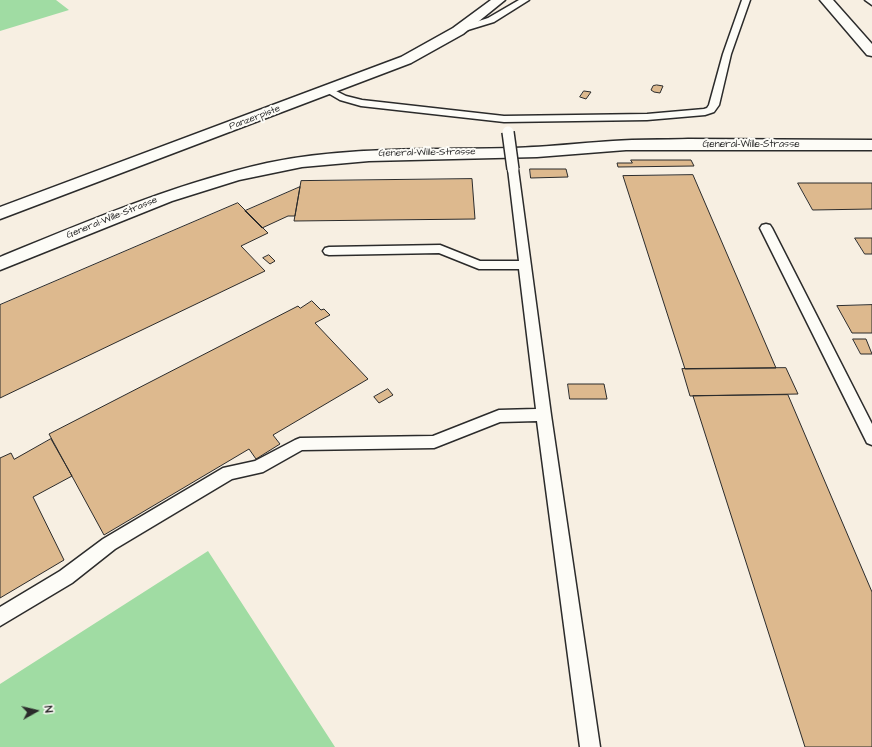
<!DOCTYPE html>
<style>
body{margin:0}
#map{position:relative;width:872px;height:747px;overflow:hidden;background:#f7efe2;font-family:"Architects Daughter",sans-serif}
canvas{display:block}
.north{position:absolute;left:16px;top:691px;width:40px;height:40px;-webkit-text-stroke:3px #fdfcf7;paint-order:stroke;rotate:82deg;font-size:11px;font-weight:700;line-height:16px;text-align:center;color:#2b2b2b}
.north::after{content:'';display:block;margin:auto;width:14px;height:18px;background:#2b2b2b;clip-path:polygon(50% 0,100% 100%,50% 72%,0 100%)}
</style>
<div id="map">
<canvas width="872" height="747"></canvas>
<div class="north">N</div>
</div>
<script>
const c = document.querySelector('canvas').getContext('2d');
c.lineJoin = 'round';
function fillPath(path, color) {
  c.fillStyle = color;
  c.fill(path, 'evenodd');
}
function stroke(path, color, width, dash) {
  c.strokeStyle = color;
  c.lineWidth = width;
  c.lineCap = dash ? 'butt' : 'round';
  c.setLineDash(dash || []);
  c.stroke(path);
}
function label(font, color, halo, rows, align = 'center') {
  c.font = font + ' "Architects Daughter",sans-serif';
  c.lineWidth = 4;
  c.setLineDash([]);
  c.textBaseline = 'middle';
  c.strokeStyle = halo;
  c.fillStyle = color;
  for (const [text, x, y, turn = 0] of rows) {
    c.save();
    c.translate(x, y);
    c.rotate((+turn || 0) * Math.PI / 180);
    c.textAlign = isNaN(turn) ? turn : align;
    if (halo) c.strokeText(text, 0, 0);
    c.fillText(text, 0, 0);
    c.restore();
  }
}
const green = new Path2D(`
 M0 0H56L69 10 0 31Z
 M208 551 335 747H0V684Z`);
const building = new Path2D(`
 M657 85 663 86 660 93 654 92 651 90 653 86Z
 M584 91 591 92 586 99 580 97Z
 M631 160H691L694 166 618 167 617 163H632Z
 M530 169H566L568 177 531 178Z
 M693 175 776 368 685 369 623 176Z
 M472 179 475 219 294 221 301 181Z
 M798 183H872V209L813 210Z
 M300 187 295 216H288L262 228 245 211Z
 M238 203 268 233 241 246 265 271 0 398V305Z
 M855 238H872V254H865Z
 M269 255 275 261 270 264 263 258Z
 M312 301 321 310 324 309 330 315 315 323 368 379 273 435 280 444 256 459 249 449 104 535 49 434 298 306 300 308Z
 M872 305V333H852L837 306Z
 M853 339H866L872 354H861Z
 M786 368 798 394 690 396 682 369Z
 M568 384H604L607 399H570Z
 M388 389 393 395 379 403 374 397Z
 M788 395 872 592V747H805L693 396Z
 M51 439 72 476 33 497 64 560 0 598V458L11 453 14 459Z`);
const lane = new Path2D(`
 M519 0H529L494 22 458 33 454 31 455 29 488 18Z
 M742 0H750L731 54 719 105 714 112 705 115 647 120 504 122 361 106 340 100 323 90 328 87 346 96 362 100 504 116 647 114 704 109 707 108 709 105 723 54Z
 M865 0H872V5Z
 M513 166 518 169 551 415 600 747H580L537 421 500 422 434 448 302 450 263 472 232 479 115 549 72 583 0 626V607L60 571 103 539 223 468 255 461 295 440 300 438 433 436 499 410 536 409 519 269H479L439 253 329 255 325 254 323 251 325 248 329 247 440 245 480 261H519L508 169Z
 M766 224 770 225 772 228 872 424V445L867 443 760 228 762 225Z`);
const street = new Path2D(`
 M491 0H505L463 34 411 63 0 219V207L401 57 453 28Z`);
const secondary = new Path2D(`
 M820 0H833L872 44V56L867 55Z
 M688 139 872 140V150H626L537 157 369 161 302 167 239 180 172 201 0 270V257C88 221 174 184 267 163 348 146 432 150 514 148 547 147 580 143 613 141 638 139 663 140 688 139Z`);
const laneBridge = new Path2D(`
 M508 132 513 169`);
const farStreetnames = [
 ["Panzerpiste",255,118,-21],
 ["General-Wille-Strasse",751,145],
 ["General-Wille-Strasse",427,153,-1],
 ["General-Wille-Strasse",112,218,-22]
];
fillPath(green, '#a0dca3');
fillPath(building, '#ddb98e');
stroke(building, '#2b2b2b', 1);
stroke(lane, '#2b2b2b', 3);
stroke(street, '#2b2b2b', 3);
stroke(secondary, '#2b2b2b', 3);
fillPath(lane, '#fdfcf7');
fillPath(street, '#fdfcf7');
fillPath(secondary, '#fdfcf7');
stroke(laneBridge, '#2b2b2b', 14, []);
stroke(laneBridge, '#fdfcf7', 11);
label('10px', '#2b2b2b', '#fdfcf7', farStreetnames);
</script>
